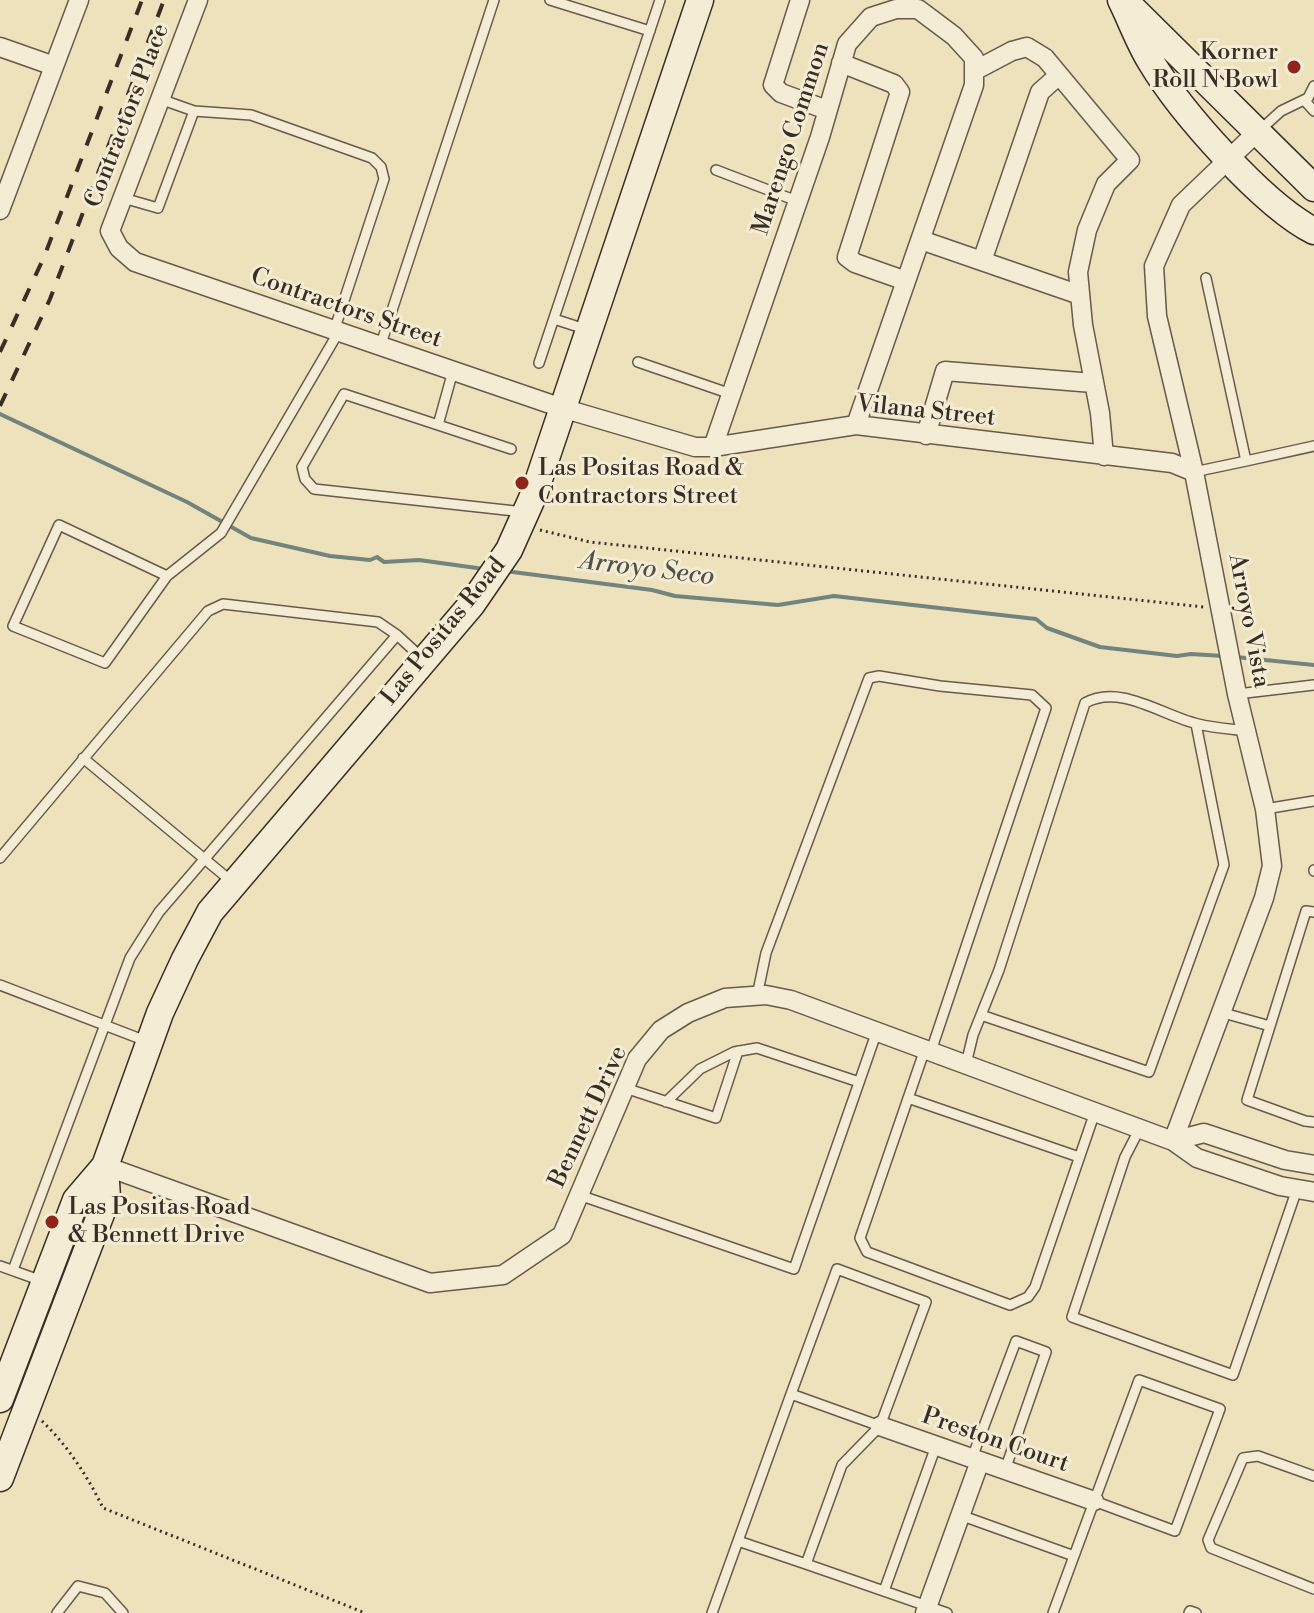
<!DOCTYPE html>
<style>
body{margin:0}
canvas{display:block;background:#eee2bd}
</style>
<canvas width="1314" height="1613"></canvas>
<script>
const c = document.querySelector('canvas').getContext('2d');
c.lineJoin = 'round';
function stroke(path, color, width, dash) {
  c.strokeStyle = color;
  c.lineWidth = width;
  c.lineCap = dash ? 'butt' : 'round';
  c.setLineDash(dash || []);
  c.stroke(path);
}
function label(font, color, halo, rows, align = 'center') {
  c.font = font + ' "Libre Bodoni",serif';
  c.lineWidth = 6;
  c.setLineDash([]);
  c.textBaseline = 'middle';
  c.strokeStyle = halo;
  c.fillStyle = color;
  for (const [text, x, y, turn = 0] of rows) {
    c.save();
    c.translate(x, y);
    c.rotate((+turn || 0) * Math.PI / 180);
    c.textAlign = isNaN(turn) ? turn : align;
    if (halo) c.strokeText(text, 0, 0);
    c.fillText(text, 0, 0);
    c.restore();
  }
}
const stream = new Path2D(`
 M0 414 187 502 251 538 330 556 370 560 377 557 384 562 419 560 484 569
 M505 571 652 590 675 596 778 605 834 596 1036 619 1047 628 1100 647 1177 656 1191 654 1223 656
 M1236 657 1314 665`);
const path = new Path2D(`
 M540 530 590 542 1204 607
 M42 1421C68 1446 88 1477 103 1508L365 1613`);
const service = new Path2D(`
 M550 0 650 31
 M160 99 194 111 251 115 372 158 381 167 384 179 334 331
 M1304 100 1314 111
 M1259 131 1281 111 1308 98 1314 86
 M716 170 797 201
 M123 198 158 208 194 111
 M1206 278 1246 461 1314 446
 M554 319 585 329
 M380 347 494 0
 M638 362 731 394
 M539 363 660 0
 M438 425 453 371
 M511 449 344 394 302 467 305 479 314 489 524 512
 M1194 472 1246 461
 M167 576 59 525 13 626 105 663 167 576 221 533 338 333
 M1237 694 1314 685
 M83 758 231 881
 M1265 809 1314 801
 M0 858 208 611 223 604 378 622 397 635 422 658
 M1314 871V870
 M1314 912 1306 911 1247 1100 1305 1121 1314 1122
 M0 985 146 1041
 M757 996 766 953 869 678 879 676 940 686 1032 695 1046 708 931 1051
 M1220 1012 1270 1026
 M981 1015 1149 1072 1224 865 1196 724
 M925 1049 860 1238 867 1252 1010 1305 1028 1297 1035 1287 1095 1112
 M966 1064 973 1035 999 970 1085 703C1120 683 1163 716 1198 724 1214 728 1231 729 1247 731
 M625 1088 716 1118 738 1051
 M908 1098 1079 1157
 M666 1102 700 1069 734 1052 757 1048 859 1082
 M1140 1128 1125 1157 1072 1317 1233 1375 1297 1189
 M579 1195 794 1269 877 1031
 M0 1266 42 1281
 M13 1270 130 958 159 912 397 635
 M880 1426 791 1394 837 1269 926 1302 880 1426 842 1465 806 1564 947 1613
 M972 1458 1016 1341 1046 1352 1005 1470
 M1314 1476 1258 1456 1243 1458 1208 1540 1211 1548 1314 1589
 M960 1515 1074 1556 1053 1613
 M738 1541 806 1564
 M1074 1556 1139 1380 1220 1409 1175 1531 1094 1501
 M884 1591 936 1446
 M57 1613 78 1586 105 1593 123 1613
 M712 1613 791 1394
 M1189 1613 1190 1611 1196 1613`);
const minor = new Path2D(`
 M198 0 110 231 119 248 135 262 562 408 695 447H713L856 425 1172 463 1194 472
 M800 0 773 85 781 93 827 110
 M0 47 54 66
 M841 63 894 84 900 92 847 257 855 263 906 281
 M974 71 1012 51 1027 47 1045 58 1130 160 1106 184 1087 230 1078 272 1083 325 1100 413 1104 456
 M0 210 79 0
 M921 240 1080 295
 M982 261 1040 92 1059 75
 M926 435 945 371 1093 383
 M713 447 820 137 847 44 871 17 896 9H918L954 36 974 58V85L856 425
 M1173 1141 1264 898 1272 866 1265 809 1237 694 1194 472 1157 316 1154 266 1181 205 1256 133
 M1173 1141 1204 1133 1285 1160 1314 1165
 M105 1166 430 1283 503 1275 562 1235 637 1059 661 1030 688 1013 725 998 766 995 791 1000 1173 1141 1197 1158 1280 1186 1314 1192
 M880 1426 1094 1501
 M925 1613 980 1461`);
const secondary = new Path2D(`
 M1121 0C1131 20 1139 43 1151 62 1181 112 1263 205 1314 231
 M1132 8 1314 188
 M0 1399 76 1200 105 1166 160 1013 185 959 210 912 472 604 509 550 534 494 700 0
 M0 1478 107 1198 105 1166`);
const rail = new Path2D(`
 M0 352 44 257 142 0
 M0 406 50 299 164 0`);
const markers = [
 [1294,67,8,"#8f2418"],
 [522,483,8,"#8f2418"],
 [52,1222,8,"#8f2418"]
];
const poiNames = [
 ["Korner",1278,53,"right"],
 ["Roll N Bowl",1278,81,"right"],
 ["Las Positas Road &",538,469],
 ["Contractors Street",538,497],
 ["Las Positas Road",68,1208],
 ["& Bennett Drive",68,1236]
];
const streetNames = [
 ["Contractors Place",128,116,-69],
 ["Marengo Common",792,139,-72],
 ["Contractors Street",346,309,19],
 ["Vilana Street",926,412,6],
 ["Arroyo Vista",1248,621,79],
 ["Las Positas Road",444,632,-51],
 ["Bennett Drive",589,1117,-65],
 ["Preston Court",995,1441,19]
];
const waterNames = [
 ["Arroyo Seco",647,570,7]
];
stroke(stream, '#73837e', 4);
stroke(service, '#665b4c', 12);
stroke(minor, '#665b4c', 21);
stroke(secondary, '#382e26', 29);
stroke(path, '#382e26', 3, [2, 4]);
stroke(service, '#f4ecd4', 9);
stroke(minor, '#f4ecd4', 18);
stroke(secondary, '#f4ecd4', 26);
stroke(rail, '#382e26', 4, [14, 14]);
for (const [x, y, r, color] of markers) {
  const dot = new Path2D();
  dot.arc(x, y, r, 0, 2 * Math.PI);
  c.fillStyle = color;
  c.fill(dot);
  stroke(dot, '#f4ecd4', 3);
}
label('24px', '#382e26', '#f4ecd4', poiNames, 'left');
label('24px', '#382e26', '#f4ecd4', streetNames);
label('italic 26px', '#51524a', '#f4ecd4', waterNames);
</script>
